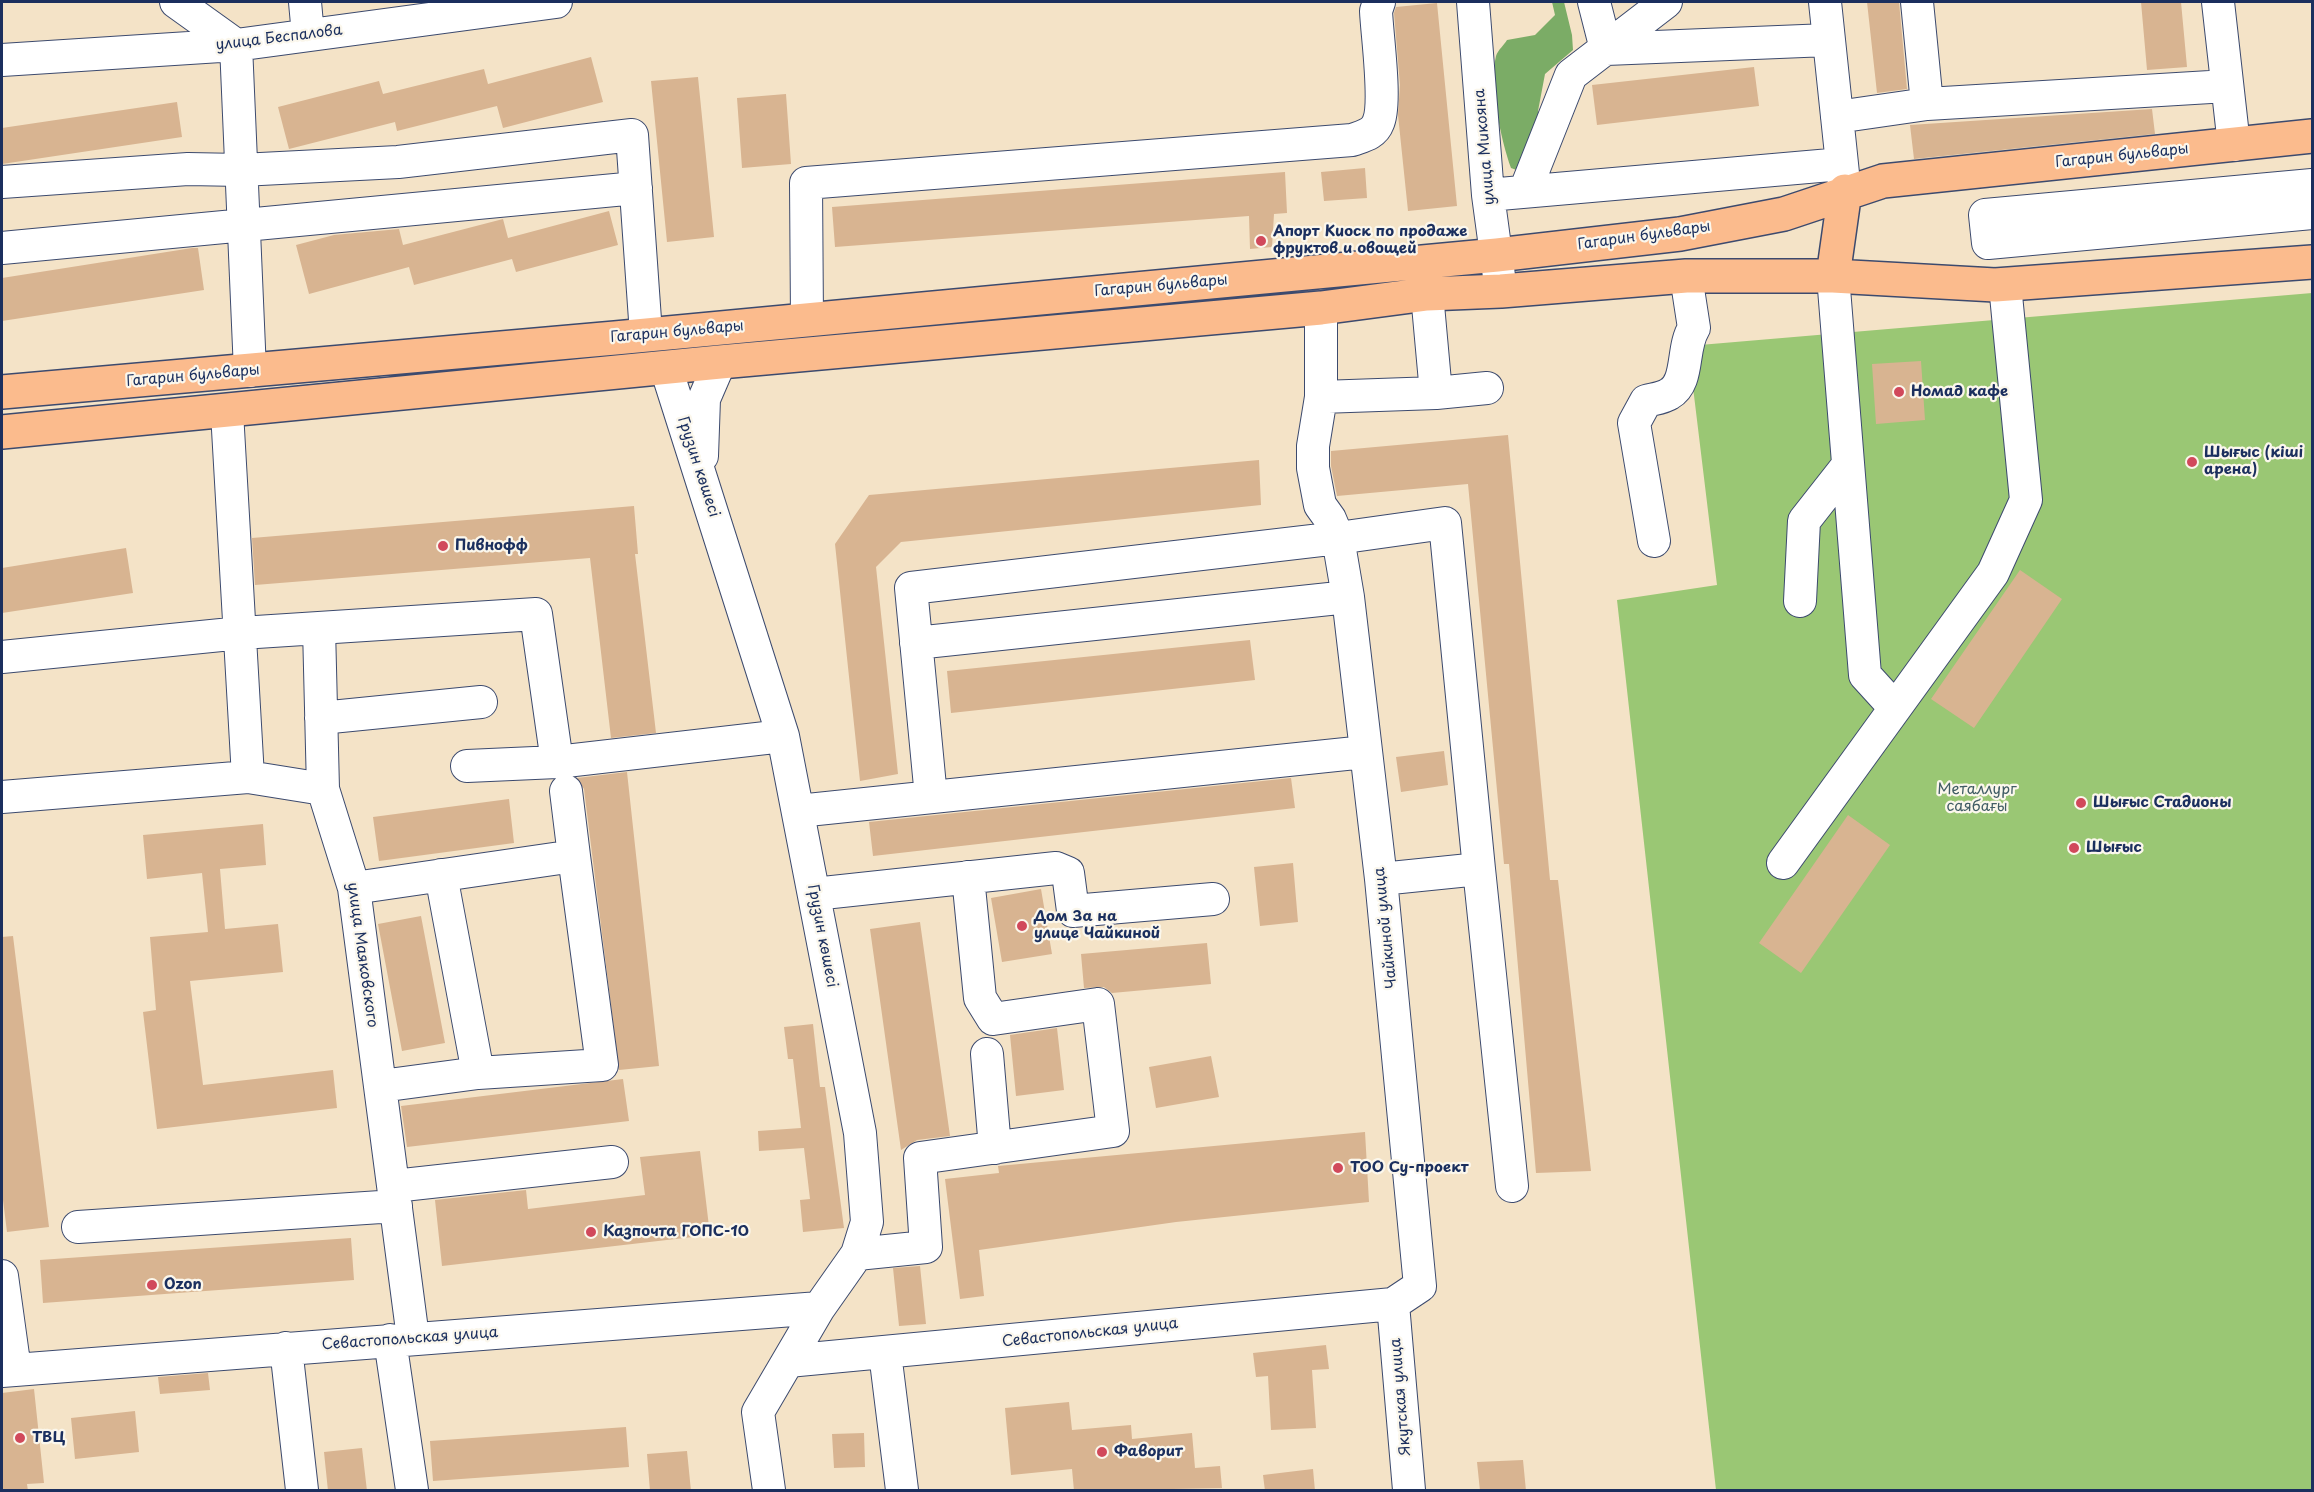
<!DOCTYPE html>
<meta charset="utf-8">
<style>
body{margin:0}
#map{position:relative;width:2314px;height:1492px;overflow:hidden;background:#f4e3c7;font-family:"Playpen Sans",sans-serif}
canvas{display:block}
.frame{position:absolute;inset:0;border:3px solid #1b2f5e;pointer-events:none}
</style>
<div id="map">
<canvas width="2314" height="1492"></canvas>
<div class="frame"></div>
</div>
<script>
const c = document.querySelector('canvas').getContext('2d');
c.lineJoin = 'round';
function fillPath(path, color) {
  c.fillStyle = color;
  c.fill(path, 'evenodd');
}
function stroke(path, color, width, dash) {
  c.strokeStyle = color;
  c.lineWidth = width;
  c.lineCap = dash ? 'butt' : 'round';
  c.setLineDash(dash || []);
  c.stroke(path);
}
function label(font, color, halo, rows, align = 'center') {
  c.font = font + ' "Playpen Sans",sans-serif';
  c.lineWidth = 4.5;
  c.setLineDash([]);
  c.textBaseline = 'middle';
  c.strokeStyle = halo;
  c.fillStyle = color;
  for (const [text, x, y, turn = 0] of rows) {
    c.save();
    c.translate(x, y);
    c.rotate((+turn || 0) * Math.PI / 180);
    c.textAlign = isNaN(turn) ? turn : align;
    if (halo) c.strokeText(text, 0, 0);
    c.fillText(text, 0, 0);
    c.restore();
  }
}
const green = new Path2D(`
 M2312 293V1490H1716L1617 600 1717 585 1688 346Z`);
const forest = new Path2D(`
 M1552 2H1564L1572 35 1573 50 1545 74 1538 111 1540 152 1533 176 1511 168C1501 140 1489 84 1496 56 1498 50 1504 45 1507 40L1535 35 1555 15Z`);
const building = new Path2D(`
 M1867 2H1899L1907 89 1877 93Z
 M2141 2H2181L2187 67 2147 70Z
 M1437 3 1457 206 1408 211 1398 115 1400 85 1394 13 1396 7Z
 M591 57 603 102 503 128 497 106 397 131 395 122 289 149 278 107 379 81 383 94 484 69 488 84Z
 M1754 67 1759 106 1597 125 1592 85Z
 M698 77 714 237 667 242 651 81Z
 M786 94 791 164 742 168 737 98Z
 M177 102 182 137 2 164V128Z
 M2152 109 2155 134 1914 159 1910 125Z
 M1365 168 1367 198 1324 201 1321 172Z
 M1285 172 1287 213 1274 214 1272 247 1250 249 1249 216 835 247 832 207Z
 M609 211 618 245 516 272 512 259 414 285 409 267 309 294 296 245 334 235 399 229 403 245 503 219 508 238Z
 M192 248H198L204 290 2 321V278Z
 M1921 361 1925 420 1876 424 1872 364Z
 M1508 435 1550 880H1558L1591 1171 1536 1173 1509 864H1504L1468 484 1337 496 1331 466V451Z
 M1259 460 1261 505 901 542 876 567 898 774 860 781 835 544 869 495Z
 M634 506 638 554H635L656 733 611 738 590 558 255 585 252 538Z
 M126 548 133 593 2 613V568Z
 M2020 570 2062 599 1974 728 1931 699Z
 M1250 640 1255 680 951 713 947 671Z
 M1444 751 1448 785 1401 792 1396 757Z
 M627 772 659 1066 619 1070 584 789 577 778Z
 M1291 778 1295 808 873 856 869 822Z
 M509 799 514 843 379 861 373 817Z
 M1848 815 1890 845 1801 973 1759 943Z
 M263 824 266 865 220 869 225 929 278 924 283 972 190 981 203 1085 333 1070 337 1108 157 1129 143 1012 156 1010 150 937 208 932 202 873 147 879 143 835Z
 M1293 863 1298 922 1260 926 1254 867Z
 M1041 889 1052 954 1002 962 991 898Z
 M421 916 445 1043 402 1051 378 924Z
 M920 922 950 1136 917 1140 901 1150 870 929Z
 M13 936 49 1227 7 1232 2 1192V937Z
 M1207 943 1211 984 1112 993 1104 987 1084 988 1081 954Z
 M813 1024 820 1087H825L844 1228 803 1232 800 1200 810 1199 804 1148 759 1151 758 1131 801 1128 793 1059H788L784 1027Z
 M1057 1028 1064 1090 1016 1096 1010 1035Z
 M1211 1056 1219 1097 1156 1108 1149 1067Z
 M623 1079 629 1121 407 1147 401 1106Z
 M1365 1132 1369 1202 1176 1222 979 1250 984 1296 960 1299 945 1179 999 1173 998 1166Z
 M700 1151 710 1235 442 1266 435 1200 526 1190 528 1209 645 1195 640 1157Z
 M351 1238 354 1280 43 1303 40 1260Z
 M920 1266 926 1324 899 1326 893 1268Z
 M1326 1345 1329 1369 1312 1370 1316 1428 1271 1430 1268 1376 1256 1377 1253 1353Z
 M208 1373 210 1390 160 1394 158 1377Z
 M34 1389 44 1483 27 1484 28 1491H2V1393Z
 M1069 1402 1072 1430 1131 1425 1132 1439 1192 1433 1195 1468 1220 1466 1222 1488 1074 1491 1072 1469 1011 1475 1005 1408Z
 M135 1411 139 1452 75 1459 71 1418Z
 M626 1427 629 1467 433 1481 430 1441Z
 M864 1433 865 1467 834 1468 832 1434Z
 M362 1448 367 1491H328L324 1452Z
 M687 1451 691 1491H650L647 1454Z
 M1523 1460 1526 1491H1480L1477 1462Z
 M1313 1469 1315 1491H1265L1263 1475Z`);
const minor = new Path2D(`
 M176 2 236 45 250 371
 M305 2 308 35
 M1473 2 1488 195 1501 291
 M1594 2 1606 49 1828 40
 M1825 2 1844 183
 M1917 2 1927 104 2227 86
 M2218 2 2234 145
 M2 60 236 45 556 2
 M1837 117 1927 104
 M2 182 188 169 241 170 398 162 632 135 646 334
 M2312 185 1985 215 1988 243 2312 213
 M1525 191 1571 75 1666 2
 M1488 195 1842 164
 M2 248 636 188
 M1833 276 1865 675 1895 708
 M807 320 806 183 1352 140C1363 136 1374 134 1378 123 1387 104 1377 35 1376 11L1379 2
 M666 368 783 736 860 1133 867 1222 857 1254 819 1308 758 1412 769 1490
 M1436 393 1487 388
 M1321 397 1436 393 1427 294
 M227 412 248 777
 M702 456 704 399 720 362
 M1654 541 1634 423 1646 401C1653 399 1663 398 1669 394 1690 382 1681 348 1694 328L1686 276
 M1800 601 1804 521 1848 465
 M319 628 323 789
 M916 643 1348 597
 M2 657 241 633 536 614 557 762 783 736
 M321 718 481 702
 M467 766 557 762
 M566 791 574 856
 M2 797 248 777 323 789 354 888 413 1338
 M931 797 911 588 1338 538 1445 523 1479 869 1381 879
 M798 811 1365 752
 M1783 863 1993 573 2026 500 2005 285
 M1479 869 1512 1186
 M441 875 478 1073
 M354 888 574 856 602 1065 478 1073 381 1086
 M814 894 1056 868 1068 873 1073 911 1213 899
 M987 1054 995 1148
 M394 1186 612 1162
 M78 1227 396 1206
 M857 1254 926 1247 920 1158 1113 1131 1098 1004 993 1019 980 998 968 877
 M2 1276 15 1370
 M1393 1304 1409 1490
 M390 1340 412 1490
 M286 1348 302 1490
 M885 1353 902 1490
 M788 1361 1393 1304 1420 1286 1381 879 1348 597 1338 538 1330 519 1320 505 1313 468V446L1321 397V308
 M2 1371 819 1308`);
const major = new Path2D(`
 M1833 276 1845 191
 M2 392 615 338 1497 255 1680 234 1784 214 1883 181 2312 136
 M2 432 720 362 1321 308 1427 294 1501 291 1686 276H1833L1995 285 2312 262`);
const markers = [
 [1261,241,6,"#d1495b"],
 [1899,392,6,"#d1495b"],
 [2192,462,6,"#d1495b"],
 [443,546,6,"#d1495b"],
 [2081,803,6,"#d1495b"],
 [2074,848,6,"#d1495b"],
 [1022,926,6,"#d1495b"],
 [1338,1168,6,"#d1495b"],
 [591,1232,6,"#d1495b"],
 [152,1285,6,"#d1495b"],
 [20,1438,6,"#d1495b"],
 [1102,1452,6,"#d1495b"]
];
const streetNames = [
 ["улица Беспалова",279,38,-7],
 ["улица Микояна",1485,147,-95],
 ["Гагарин бульвары",2122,156,-6],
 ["Гагарин бульвары",1644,236,-8],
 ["Гагарин бульвары",1161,286,-5],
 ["Гагарин бульвары",677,332,-5],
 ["Гагарин бульвары",193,376,-5],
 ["Грузин көшесі",698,467,72],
 ["Чайкиной улица",1386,928,-96],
 ["Грузин көшесі",822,936,79],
 ["улица Маяковского",362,955,82],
 ["Севастопольская улица",1090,1333,-6],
 ["Севастопольская улица",410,1339,-4],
 ["Якутская улица",1401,1397,-95]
];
const poiNames = [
 ["Апорт Киоск по продаже",1273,232],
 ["фруктов и овощей",1273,249],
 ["Номад кафе",1911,392],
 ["Шығыс (кіші",2204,453],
 ["арена)",2204,470],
 ["Пивнофф",455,546],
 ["Шығыс Стадионы",2093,803],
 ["Шығыс",2086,848],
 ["Дом 3а на",1034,917],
 ["улице Чайкиной",1034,934],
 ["ТОО Су-проект",1350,1168],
 ["Казпочта ГОПС-10",603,1232],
 ["Ozon",164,1285],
 ["ТВЦ",32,1438],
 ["Фаворит",1114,1452]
];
const parkNames = [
 ["Металлург",1977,790],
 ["саябағы",1977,807]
];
fillPath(green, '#9ac774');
fillPath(forest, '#7bac66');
fillPath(building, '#d8b491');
stroke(minor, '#3c4a6e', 34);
stroke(major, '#3c4a6e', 36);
stroke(minor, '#fff', 32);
stroke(major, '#fbbb8d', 33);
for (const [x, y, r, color] of markers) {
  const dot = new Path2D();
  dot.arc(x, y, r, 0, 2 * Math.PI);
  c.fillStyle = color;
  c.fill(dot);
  stroke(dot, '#fbf7ec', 2);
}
label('15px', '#1b2f5e', '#fbf7ec', streetNames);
label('bold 15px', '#1b2f5e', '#fbf7ec', poiNames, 'left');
label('15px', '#415d65', '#fbf7ec', parkNames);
</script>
